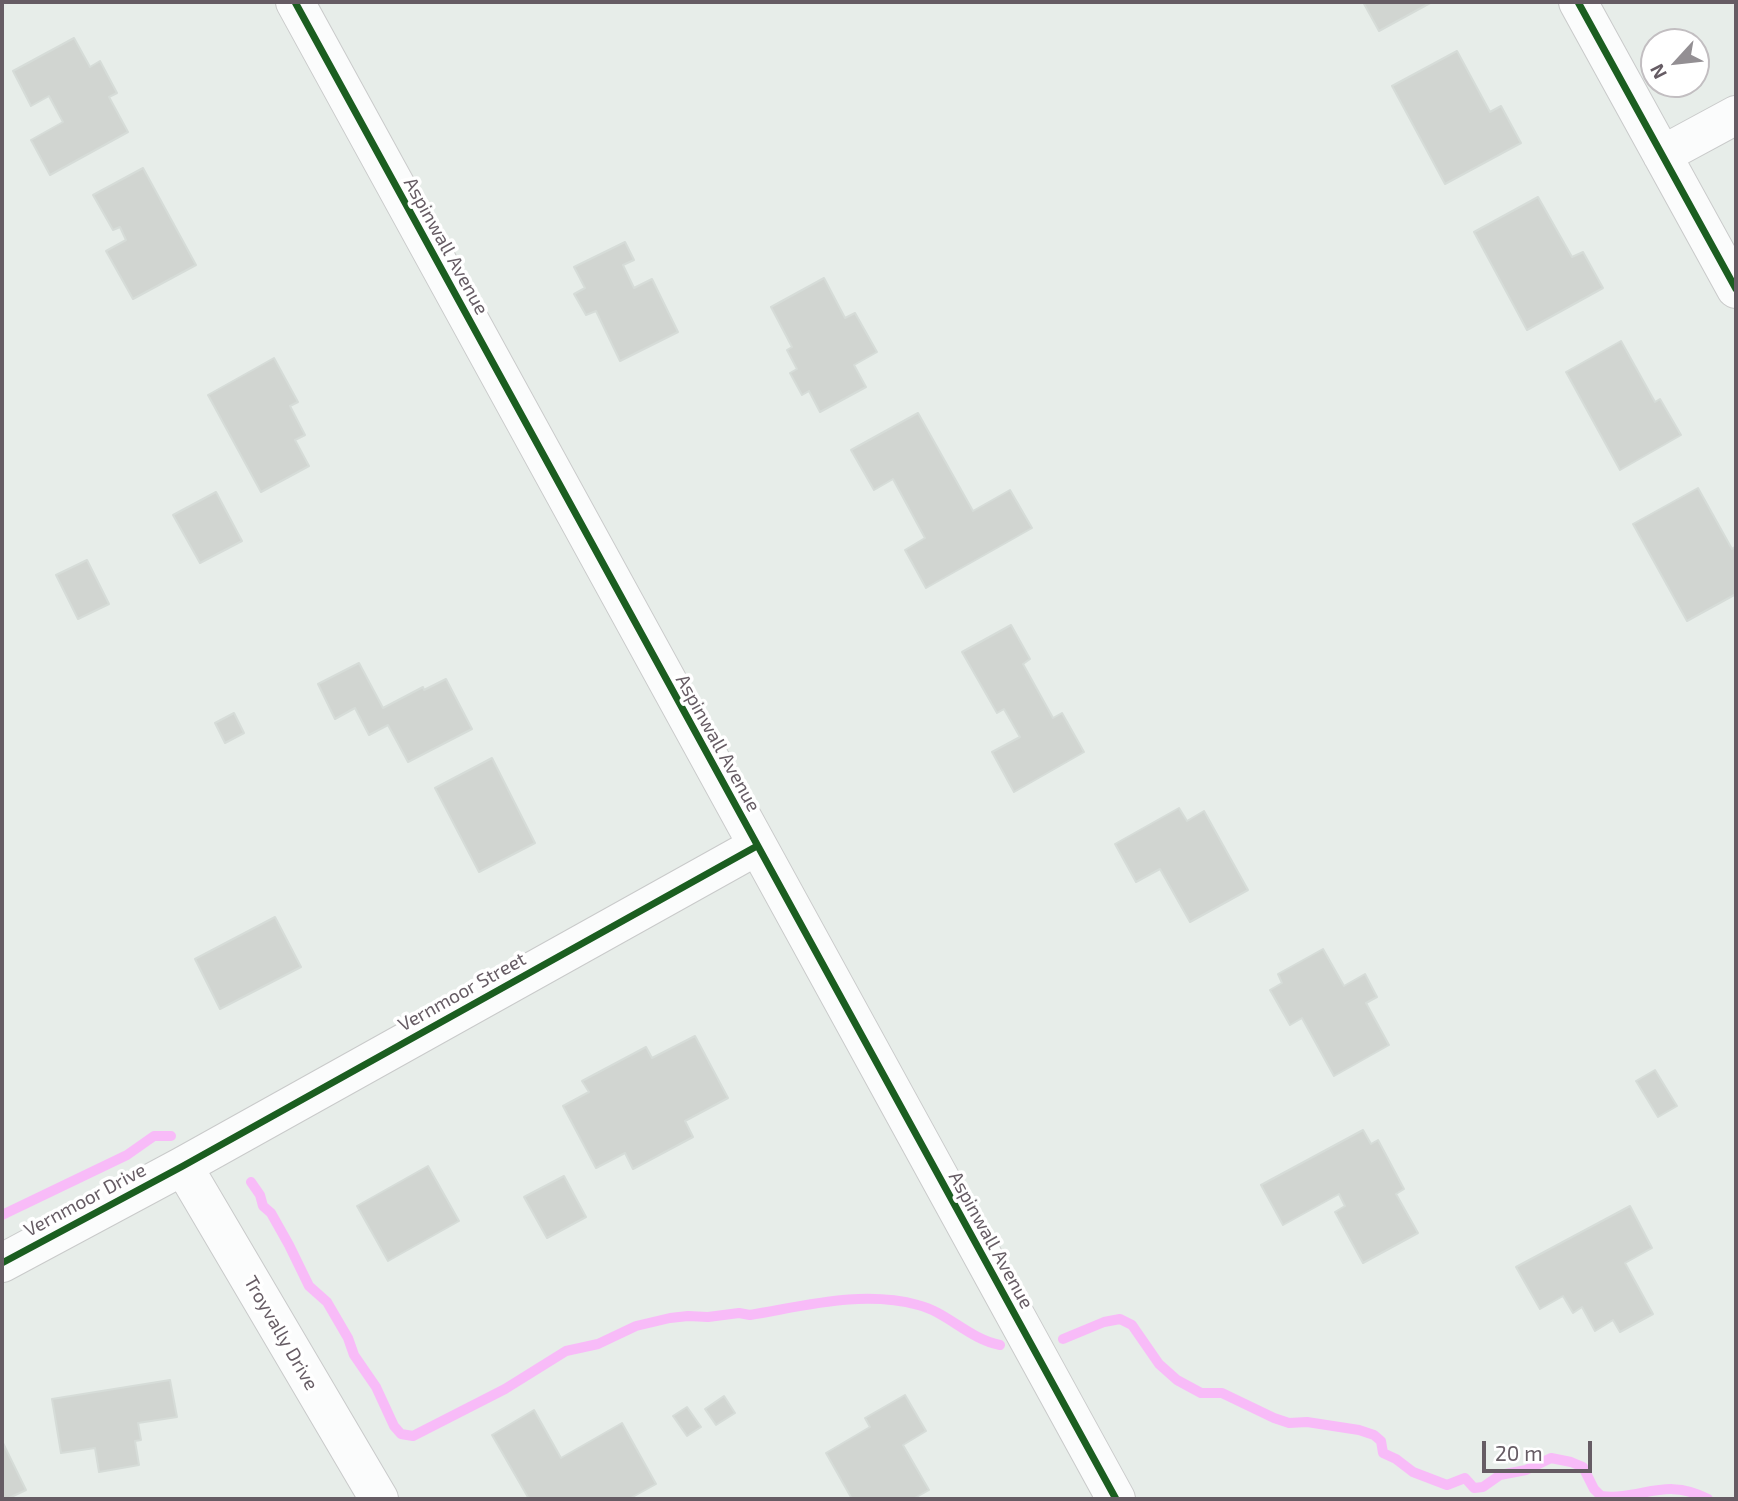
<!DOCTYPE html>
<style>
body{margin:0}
#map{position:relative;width:1738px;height:1501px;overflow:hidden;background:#e7ede9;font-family:"Exo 2",sans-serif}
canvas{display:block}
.frame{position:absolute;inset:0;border:4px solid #665c64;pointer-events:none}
.north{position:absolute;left:1640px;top:28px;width:70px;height:70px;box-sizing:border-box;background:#fff;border:2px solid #c2bec1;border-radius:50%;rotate:243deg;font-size:19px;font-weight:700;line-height:28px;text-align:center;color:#665c64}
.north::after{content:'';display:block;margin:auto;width:24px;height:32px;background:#938f93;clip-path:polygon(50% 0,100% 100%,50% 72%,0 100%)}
.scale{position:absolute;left:1482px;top:1441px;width:110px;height:32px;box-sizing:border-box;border:4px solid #665c64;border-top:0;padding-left:9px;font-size:21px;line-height:24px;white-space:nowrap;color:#665c64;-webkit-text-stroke:5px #fff;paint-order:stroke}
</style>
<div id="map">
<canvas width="1738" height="1501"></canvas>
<div class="frame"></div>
<div class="north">N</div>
<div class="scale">20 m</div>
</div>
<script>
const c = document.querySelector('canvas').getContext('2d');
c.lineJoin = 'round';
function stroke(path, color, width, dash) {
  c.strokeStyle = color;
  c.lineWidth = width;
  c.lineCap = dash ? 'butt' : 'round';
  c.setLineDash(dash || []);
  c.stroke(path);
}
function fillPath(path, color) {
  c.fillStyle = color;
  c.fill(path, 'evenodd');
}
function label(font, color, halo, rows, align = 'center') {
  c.font = font + ' "Exo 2",sans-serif';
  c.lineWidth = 7;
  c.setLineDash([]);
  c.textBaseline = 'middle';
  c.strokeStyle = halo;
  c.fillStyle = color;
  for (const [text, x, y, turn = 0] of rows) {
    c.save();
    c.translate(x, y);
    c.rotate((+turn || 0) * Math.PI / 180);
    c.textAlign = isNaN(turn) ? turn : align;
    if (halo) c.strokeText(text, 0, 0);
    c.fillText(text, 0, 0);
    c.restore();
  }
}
const stream = new Path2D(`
 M251 1182 260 1195 263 1206 271 1213 289 1245 309 1286 327 1302 348 1338 354 1355 376 1387 394 1426 401 1434 413 1436 505 1389 566 1351 598 1344 636 1326 670 1318 688 1316 708 1317 739 1313 750 1315C805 1306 862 1290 918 1305 947 1312 969 1339 1000 1345
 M2 1215 127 1155 154 1136H171
 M1063 1339 1104 1322 1120 1319 1132 1325 1159 1364 1177 1380 1201 1393H1222L1274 1418 1289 1423 1307 1422 1359 1430 1374 1435 1381 1441 1383 1453 1396 1459 1413 1472 1447 1485 1465 1478 1474 1488 1483 1487 1500 1475 1526 1470 1551 1458 1571 1462 1583 1467 1594 1489 1601 1496C1641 1501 1665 1476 1708 1499`);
const building = new Path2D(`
 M1363 2H1432L1379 31Z
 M74 38 90 67 100 61 117 93 109 97 128 132 50 175 31 140 63 122 49 96 31 106 13 71Z
 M1457 51 1490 112 1501 106 1521 143 1445 184 1392 86Z
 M143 168 196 265 133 299 106 251 126 240 120 227 113 230 93 195Z
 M1538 197 1572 257 1583 252 1603 288 1527 330 1474 232Z
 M625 242 634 260 623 265 634 288 652 279 678 332 620 361 596 311 586 315 574 294 585 288 574 267Z
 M824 278 845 318 855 313 877 352 854 365 866 387 820 412 809 391 802 395 790 373 797 369 787 350 792 347 771 307Z
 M1621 341 1655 402 1660 399 1681 435 1620 470 1566 372Z
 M274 358 298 402 290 406 305 435 295 440 309 466 261 492 208 395Z
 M918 413 973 511 1010 490 1032 528 926 588 905 550 925 538 893 479 874 490 851 450Z
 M1698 488 1732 549 1736 546V594L1687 621 1633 524Z
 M216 492 242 541 200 563 173 515Z
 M87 560 109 604 78 619 56 575Z
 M1011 625 1030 659 1023 664 1053 718 1062 713 1084 752 1014 792 992 752 1020 737 1004 709 997 713 962 652Z
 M359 663 383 708 423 687 424 690 446 679 472 729 408 762 388 725 369 735 355 708 335 719 318 684Z
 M234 713 244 733 225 743 215 723Z
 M492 758 535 843 479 872 435 788Z
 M1179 808 1187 821 1204 811 1248 890 1190 922 1160 869 1136 882 1115 844Z
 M275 917 301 967 220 1009 195 959Z
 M1323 949 1344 986 1365 974 1377 997 1366 1003 1389 1045 1334 1076 1302 1018 1290 1025 1270 990 1282 983 1278 974Z
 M695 1036 728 1098 685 1121 693 1137 633 1169 625 1153 596 1168 563 1106 589 1092 582 1081 646 1047 652 1058Z
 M1655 1070 1677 1106 1658 1117 1636 1081Z
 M1363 1130 1371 1144 1378 1140 1404 1189 1396 1194 1418 1233 1363 1263 1335 1212 1345 1206 1339 1194 1283 1225 1261 1185Z
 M428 1166 459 1221 388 1261 357 1206Z
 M564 1176 586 1217 547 1238 524 1197Z
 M1630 1206 1652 1248 1625 1263 1653 1314 1620 1332 1613 1320 1595 1331 1582 1307 1573 1313 1563 1296 1540 1309 1516 1267Z
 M170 1380 177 1417 138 1423 141 1440 135 1441 139 1465 99 1472 95 1448 61 1453 52 1399Z
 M905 1395 926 1431 903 1445 929 1490 913 1499H852L826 1453 870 1427 865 1418Z
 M724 1396 735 1413 716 1425 705 1409Z
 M687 1407 701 1427 687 1436 673 1416Z
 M534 1410 561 1458 622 1423 656 1484 629 1499H529L492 1435Z
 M2 1441 26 1490 7 1499H2Z`);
const minor = new Path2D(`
 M295 2 1116 1499
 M1578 2 1736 289
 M1662 155 1736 115
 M183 1166 379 1499
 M2 1263 183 1166 757 846`);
const cycleway = new Path2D(`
 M295 2 1116 1499
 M1578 2 1736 289
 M2 1263 183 1166 757 846`);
const streetNames = [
 ["Aspinwall Avenue",446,246,61],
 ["Aspinwall Avenue",718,743,61],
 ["Vernmoor Street",462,992,-29],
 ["Vernmoor Drive",85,1200,-28],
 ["Aspinwall Avenue",991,1240,61],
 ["Troyvally Drive",281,1333,60]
];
stroke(stream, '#f8bbf8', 10);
fillPath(building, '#d1d5d1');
stroke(building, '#d6dcd8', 2);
stroke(minor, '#c9caca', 40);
stroke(minor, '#fbfcfc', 38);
stroke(cycleway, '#1b5e20', 7);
label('19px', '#665c64', '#fff', streetNames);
</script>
